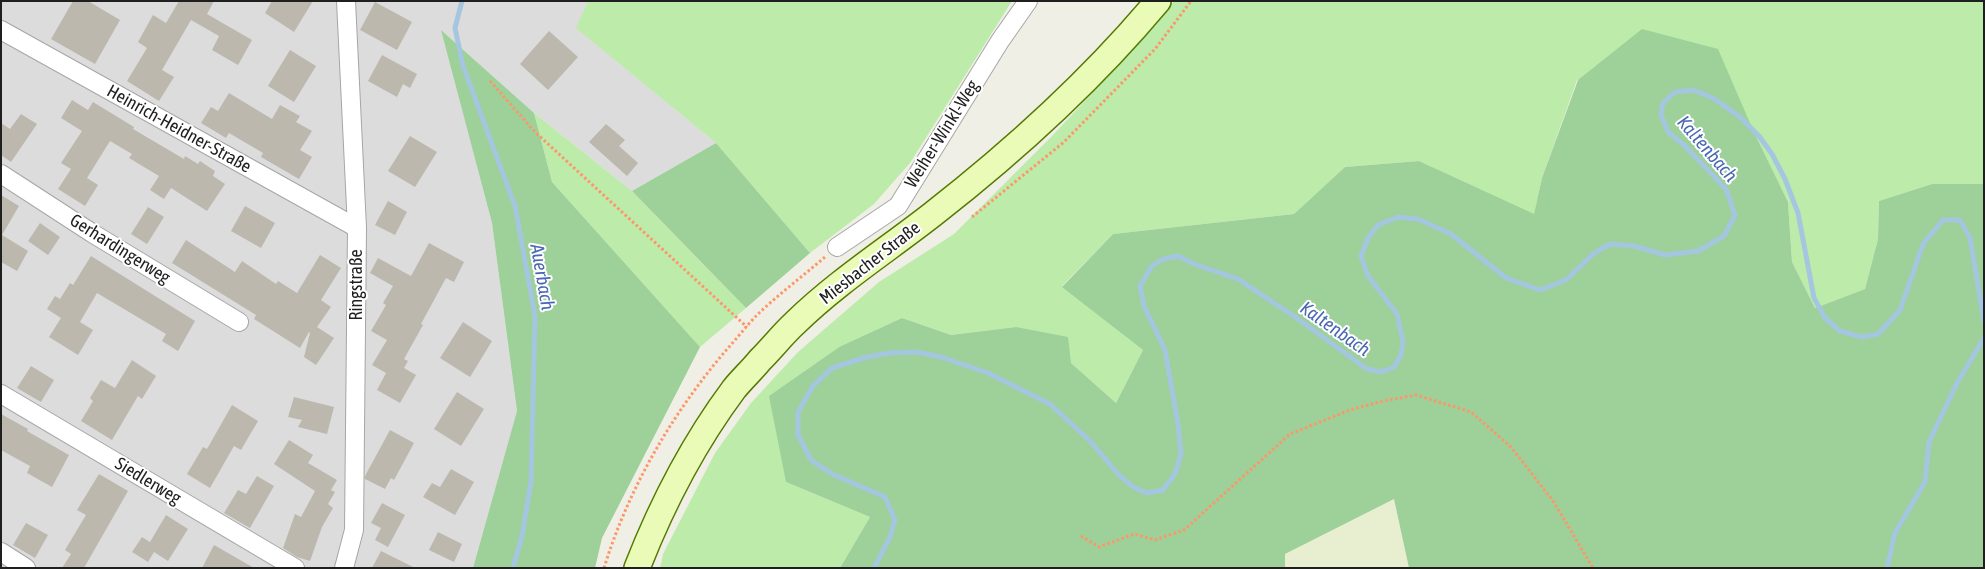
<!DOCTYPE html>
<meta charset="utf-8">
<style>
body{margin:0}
#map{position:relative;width:1985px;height:569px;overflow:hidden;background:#f0efe5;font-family:"Asap Condensed",sans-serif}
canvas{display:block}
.frame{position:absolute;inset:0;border:2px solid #1f1f1f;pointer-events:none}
</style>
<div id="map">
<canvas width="1985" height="569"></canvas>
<div class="frame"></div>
</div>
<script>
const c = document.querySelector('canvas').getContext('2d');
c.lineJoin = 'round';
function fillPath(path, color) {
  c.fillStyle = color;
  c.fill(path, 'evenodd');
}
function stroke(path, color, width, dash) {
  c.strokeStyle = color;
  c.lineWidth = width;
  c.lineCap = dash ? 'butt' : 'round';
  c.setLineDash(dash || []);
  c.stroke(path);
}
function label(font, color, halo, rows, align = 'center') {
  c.font = font + ' "Asap Condensed",sans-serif';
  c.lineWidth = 4;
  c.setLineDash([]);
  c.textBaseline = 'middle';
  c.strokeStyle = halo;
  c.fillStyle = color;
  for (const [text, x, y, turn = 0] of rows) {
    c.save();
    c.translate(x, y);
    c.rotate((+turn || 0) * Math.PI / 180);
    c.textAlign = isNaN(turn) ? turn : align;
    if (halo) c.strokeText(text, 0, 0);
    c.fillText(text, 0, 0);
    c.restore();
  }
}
const residential = new Path2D(`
 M1 1H588L577 28 716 143 632 191 534 113 442 31 492 223 517 412 473 568H1Z`);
const farmland = new Path2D(`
 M1394 499 1409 568H1285V554Z`);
const grass = new Path2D(`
 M588 1H1012L910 163 874 204 810 253 716 143 576 28Z
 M1174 1H1984V184H1932L1879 201 1878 239 1865 289 1815 308 1792 262 1788 202 1753 130 1577 80 1542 178 1534 215 1419 161 1345 167 1294 214 1113 234 1062 286 1143 350 1116 403 1071 363 1016 327 951 335 902 318 841 346 786 482 870 517 840 568H660L663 554 715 453 751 403 798 352 879 282 954 234 1053 135 1155 26Z
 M534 113 632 191 746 308 700 347 552 182Z`);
const forest = new Path2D(`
 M1642 29 1718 49 1753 130 1788 202 1792 262 1815 308 1865 289 1878 239 1879 201 1932 184H1984V568H1409L1394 499 1285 554V568H840L870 517 786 482 769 396 841 346 902 318 951 335 1016 327 1068 337 1071 363 1116 403 1143 350 1062 287 1113 234 1294 214 1345 167 1419 161 1534 214 1542 178 1578 80Z
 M441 30 534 113 552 182 700 347 602 538 595 568H473L517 411 492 223Z
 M716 143 810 253 746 308 632 191Z`);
const stream = new Path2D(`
 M462 1 455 28 463 66 515 206 535 316 531 482 522 536 513 568
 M874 568 890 537 895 520 885 497 832 474 811 460 798 435V412L813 386 832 368 867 357 890 353 917 352 941 357 988 373 1050 404 1090 441 1119 475 1133 487 1147 493 1163 490 1175 474 1181 454 1178 424 1165 350 1144 306 1140 286 1151 267 1163 259 1178 256 1194 264 1238 279 1298 319 1367 369 1382 372 1394 367 1401 355 1403 342 1397 314 1368 276 1361 256 1368 238 1378 225 1398 217 1418 219 1451 234 1506 278 1540 290 1566 280 1593 254 1610 244 1634 246 1665 255 1698 251 1724 236 1735 215 1726 189 1685 146 1668 132 1661 115 1663 103 1675 92 1693 90 1713 98 1740 117 1759 136 1772 154 1785 179 1798 213 1814 298 1825 318 1840 331 1862 337 1878 334 1900 310 1923 244 1943 220H1960L1970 238 1984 322
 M1887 568 1895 533 1925 482 1929 442 1957 383 1984 338`);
const building = new Path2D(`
 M73 1H88L120 20 95 64 51 39Z
 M179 1H214L207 14 252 40 238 65 212 50 219 36 191 20 162 70 174 77 159 101 127 81 147 48 138 42 153 15 166 23Z
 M272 1H313L294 32 265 13Z
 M375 2 412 22 397 50 360 30Z
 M549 31 578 57 548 90 520 64Z
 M290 50 316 66 294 102 268 86Z
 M382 55 417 74 410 88 403 84 397 97 368 81Z
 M229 93 272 119 280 105 300 116 296 122 312 131 300 150 312 157 299 179 261 157 263 153 229 133 226 138 201 123 211 107 218 111Z
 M72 100 88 110 93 102 134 127 133 129 184 159 185 156 198 164 200 161 215 171 213 176 225 184 207 211 171 188 164 199 150 190 159 176 129 158 132 154 110 141 87 178 98 185 85 206 58 189 71 169 61 163 82 131 61 118Z
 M21 114 37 124 11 162 1 155V123L10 129Z
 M606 124 625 140 619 146 638 163 627 176 589 142Z
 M410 136 437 152 415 187 388 171Z
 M1 195 19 206 2 235 28 251 17 271 1 262Z
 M388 201 407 212 395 235 375 225Z
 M245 206 275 223 261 248 231 231Z
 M148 207 164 217 147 244 131 234Z
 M40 223 60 237 48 255 28 241Z
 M186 240 235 272 242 261 276 284 278 281 297 293 320 255 341 268 321 300 331 307 317 327 334 338 316 365 304 357 310 333 309 332 300 348 254 319 256 315 172 263Z
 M429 243 464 262 454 282 446 278 421 324 423 325 404 359 408 361 404 368 416 375 400 403 377 390 386 373 372 365 387 340 371 331 386 305 383 303 393 286 370 273 378 258 411 276Z
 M91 256 195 321 178 351 162 341 166 334 97 293 80 322 93 330 78 355 49 337 61 318 47 309 55 296 60 299 70 283 73 285Z
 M463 322 492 341 470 377 440 358Z
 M132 360 156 376 142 399 138 396 112 440 81 421 93 401 90 398 101 380 115 388Z
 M31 366 54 380 41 402 17 388Z
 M457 392 484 409 461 446 434 429Z
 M294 397 334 407 327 434 298 427 302 420 288 417Z
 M232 405 258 421 241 450 234 446 210 488 187 474 203 447 207 449Z
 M1 414 28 429 27 431 69 455 52 487 27 473 30 466 1 450Z
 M390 430 414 443 394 480 391 478 385 489 365 479V476Z
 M289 440 313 455 308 463 337 480 331 490 335 492 328 504 333 508 322 527 310 561 297 557 283 548 295 514 301 517 315 491 274 464Z
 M451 469 474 482 455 515 423 497 432 483 440 487Z
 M99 474 128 491 84 568H62L71 554 65 550 86 515 77 510Z
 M257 476 274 486 250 528 224 513 238 490 246 494Z
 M382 503 405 515 388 547 375 540 381 528 371 523Z
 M166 515 188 529 168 561 154 552 148 562 132 552 142 537 150 542Z
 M26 523 48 535 35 558 13 545Z
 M438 532 462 544 454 562 429 550Z
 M214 545 254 568H202Z
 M381 551 415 568H372Z`);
const path = new Path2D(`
 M490 81 535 132 747 327
 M972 217 1064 142 1155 49 1191 1
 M1081 536 1099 547 1134 534 1155 540 1184 530 1290 434 1350 410 1383 401 1416 395 1471 412 1511 447 1553 501 1593 568
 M604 568C629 487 673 412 728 348 738 337 748 324 758 314 779 294 803 276 825 257`);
const street = new Path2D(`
 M1 30 357 228
 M1 174 92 233 239 322
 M837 247 898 206 1000 41 1028 1
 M1 394 295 568
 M1 552 26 568
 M344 568 354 530 357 228 346 1`);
const secondary = new Path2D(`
 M637 568C662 504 693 444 734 389 742 379 752 370 760 360 772 348 783 334 795 323 837 282 887 250 933 214 1015 150 1091 81 1158 1`);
const streetNames = [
 ["Heinrich-Heidner-Straße",179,129,29],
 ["Weiher-Winkl-Weg",942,134,-58],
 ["Gerhardingerweg",120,249,32],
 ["Miesbacher Straße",870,263,-38],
 ["Ringstraße",356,285,-90],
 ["Siedlerweg",148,481,31]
];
const waterNames = [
 ["Kaltenbach",1707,149,49],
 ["Auerbach",542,277,80],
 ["Kaltenbach",1335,329,35]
];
fillPath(residential, '#dddcdc');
fillPath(farmland, '#e7efd0');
fillPath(grass, '#bdebaa');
fillPath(forest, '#9ed099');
stroke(stream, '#a5c6df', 5);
fillPath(building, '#bdb8ae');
stroke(street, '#a6a6a6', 20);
stroke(secondary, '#557a02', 28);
stroke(path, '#fd966a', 3, [2.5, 2.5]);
stroke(street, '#fff', 18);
stroke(secondary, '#eafbb8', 25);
label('18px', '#1f1f1f', '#fff', streetNames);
label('italic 19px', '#4968b2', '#fff', waterNames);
</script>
